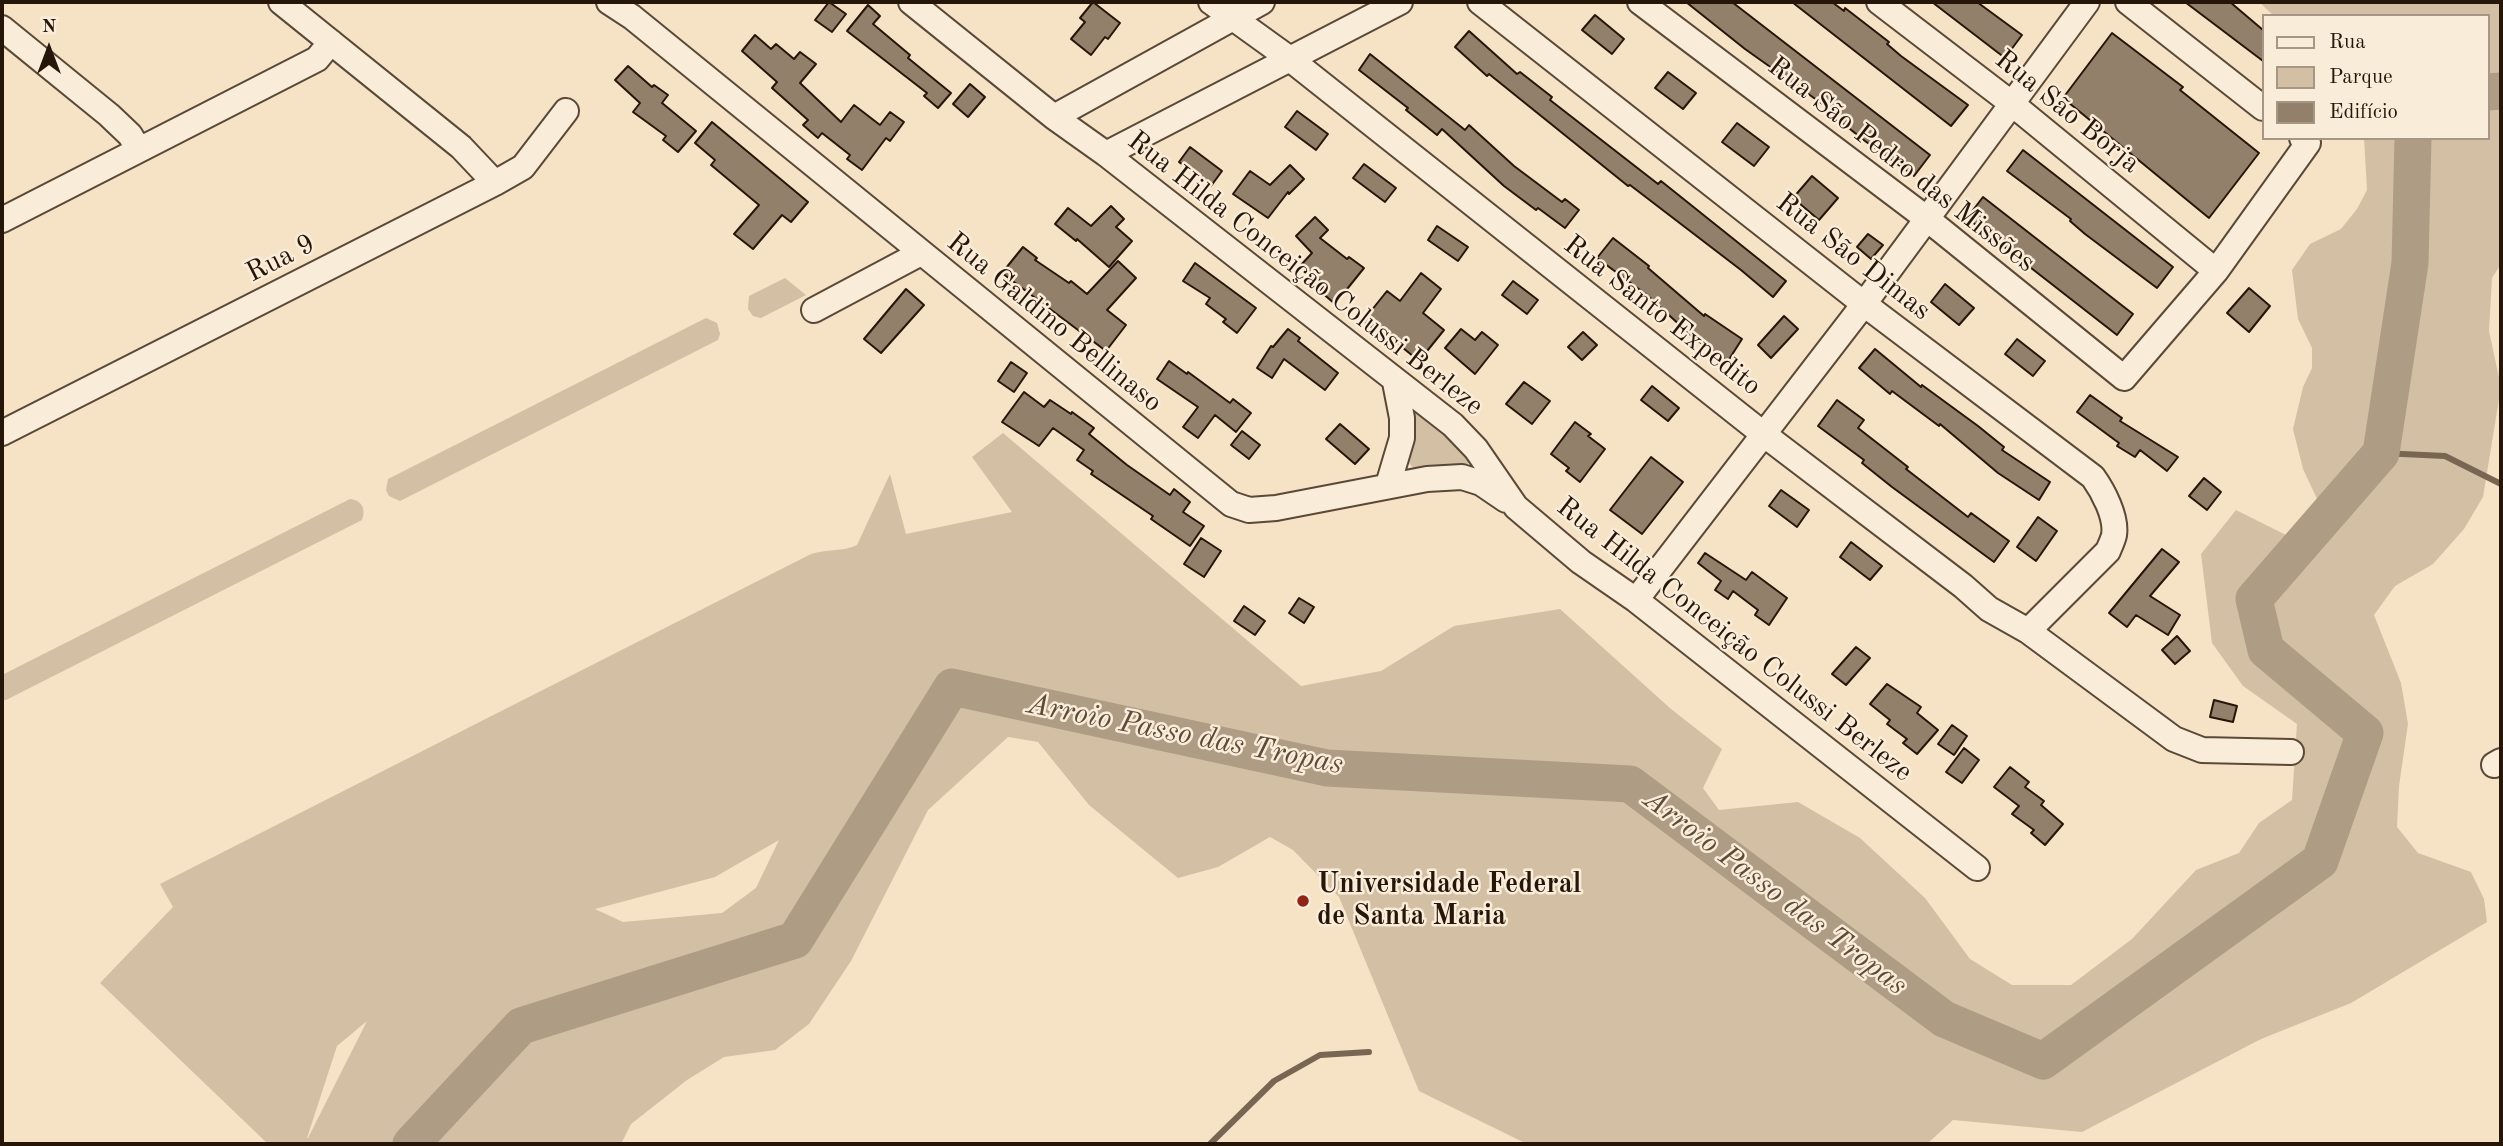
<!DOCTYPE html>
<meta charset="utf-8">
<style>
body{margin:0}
#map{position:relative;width:2503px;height:1146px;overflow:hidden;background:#f6e2c4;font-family:"Old Standard TT",serif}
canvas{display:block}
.frame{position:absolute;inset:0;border:4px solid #261509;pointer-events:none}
.legend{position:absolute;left:2262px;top:14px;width:228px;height:126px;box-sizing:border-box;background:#f9ecd9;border:2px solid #a59686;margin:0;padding:9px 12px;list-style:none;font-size:21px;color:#261509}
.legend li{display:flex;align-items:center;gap:14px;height:35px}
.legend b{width:35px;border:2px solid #a59686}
.north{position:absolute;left:14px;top:14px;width:70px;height:70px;-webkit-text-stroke:5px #f9ecd9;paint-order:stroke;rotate:0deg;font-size:19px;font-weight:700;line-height:28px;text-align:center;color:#261509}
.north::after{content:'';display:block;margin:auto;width:24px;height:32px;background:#261509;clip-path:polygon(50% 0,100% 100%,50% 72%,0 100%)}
</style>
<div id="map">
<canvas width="2503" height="1146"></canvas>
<div class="frame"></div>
<ul class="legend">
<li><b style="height:9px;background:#f9ecd9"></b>Rua</li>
<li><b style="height:19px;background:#d3bfa4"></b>Parque</li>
<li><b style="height:19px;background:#92806a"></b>Edifício</li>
</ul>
<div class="north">N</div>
</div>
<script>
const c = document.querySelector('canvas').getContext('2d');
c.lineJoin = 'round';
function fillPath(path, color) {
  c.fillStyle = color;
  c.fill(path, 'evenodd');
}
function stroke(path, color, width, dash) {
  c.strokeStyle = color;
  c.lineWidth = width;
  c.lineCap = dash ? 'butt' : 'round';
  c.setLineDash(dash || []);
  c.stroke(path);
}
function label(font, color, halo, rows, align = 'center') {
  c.font = font + ' "Old Standard TT",serif';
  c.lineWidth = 5;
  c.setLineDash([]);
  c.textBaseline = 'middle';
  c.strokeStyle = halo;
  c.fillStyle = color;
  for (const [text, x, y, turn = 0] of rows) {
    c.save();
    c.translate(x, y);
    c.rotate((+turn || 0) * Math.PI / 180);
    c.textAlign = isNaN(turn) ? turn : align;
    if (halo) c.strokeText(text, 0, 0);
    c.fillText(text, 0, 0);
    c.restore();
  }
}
const green = new Path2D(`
 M2259 2H2501V264L2492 278 2489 331 2501 387 2483 497 2464 529 2433 564 2395 586 2374 615 2401 683 2408 724 2399 786 2397 827 2418 853 2471 872 2484 899 2487 922 2351 1003 2261 1039 2082 1132 1953 1120 1927 1144H1527L1419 1091 1339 897 1293 850 1270 837 1218 867 1178 878 1089 805 1038 742 1008 737 928 810 851 961 809 1024 775 1050 724 1057 687 1080 631 1124 621 1144H268L100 983 173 907 160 884 811 554C827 549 842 552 857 545L890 474 906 534 1012 512 972 457 1003 433 1301 686 1381 671 1454 626 1560 609 1671 709 1722 749 1703 788 1719 810 1798 802 1860 838 1925 898 1970 959 2012 985H2071L2132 939 2196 870 2239 853 2259 823 2292 800 2297 724 2243 686 2212 643 2201 554 2236 510 2300 542 2319 503 2303 469 2293 429 2303 387 2312 368V348L2298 319 2292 270 2310 244 2341 229 2357 209 2367 190 2364 138H2487V16H2274ZM779 840 756 888 722 913 623 922 595 909 715 877ZM367 1021 308 1138H307L337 1046Z
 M785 278 806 295 761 318 753 316 748 309 749 296Z
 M706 318 717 323 720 334 718 340 400 501 389 496 386 490 388 479Z
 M1406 399 1472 458 1463 471 1418 473 1409 463Z
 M350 499C362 500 366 509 362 520L6 700H2V675Z`);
const stream = new Path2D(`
 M2381 453 2445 456 2501 484
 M1210 1144 1274 1081 1320 1055 1369 1052`);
const river = new Path2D(`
 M2487 92 2501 91
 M411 1144 521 1026 795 940 952 687 1327 768 1630 784 1944 1019 2043 1061 2320 861 2365 733 2266 650 2254 599 2381 453 2410 263 2413 138`);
const building = new Path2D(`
 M829 2 846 14 832 32 815 20Z
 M1093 2 1120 23 1108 39 1105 37 1091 55 1071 39 1085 22 1080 18Z
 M1686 2H1732L1930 155 1914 176 1865 141 1826 110 1828 108 1745 49Z
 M1792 2H1832L1844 11 1845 8 1889 42 1887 44 1901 56 1968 105 1951 126Z
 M1932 2H1977L2022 35 2005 58Z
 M2185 2H2230L2263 30V61Z
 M868 5 880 16 873 24 910 55 908 58 951 93 938 108 924 96 927 93 847 31Z
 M1595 15 1624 39 1612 54 1582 30Z
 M1469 31 1517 74 1520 72 1552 97 1550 100 1658 184 1661 181 1786 281 1773 297 1741 270 1630 185 1628 186 1489 74 1487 76 1455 47Z
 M2112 33 2183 87 2180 90 2259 153 2209 218 2063 98Z
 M755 35 771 49 776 44 794 59 800 52 816 64 800 83 841 122 854 105 880 125 890 112 904 122 890 141 886 138 862 170 847 159 850 155 822 133 818 138 803 125 808 120 772 88 777 82 742 51Z
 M1370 54 1465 130 1469 125 1514 166 1562 202 1565 199 1579 210 1565 228 1538 208 1536 210 1504 186 1442 129 1437 135 1406 110 1408 108 1359 70Z
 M628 66 652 87 654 85 668 95 662 103 696 131 678 152 663 140 666 136 633 112 640 103 615 80Z
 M1668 72 1696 93 1683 109 1655 88Z
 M970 84 985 97 968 117 953 104Z
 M1297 111 1328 134 1316 150 1285 127Z
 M712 122 808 202 791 222 782 215 753 249 734 234 759 205 711 165 715 160 695 143Z
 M1737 123 1769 147 1754 166 1722 142Z
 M1190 147 1222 171 1211 186 1179 162Z
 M2023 150 2173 267 2157 288 2085 234 2070 221 2071 219 2007 171Z
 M1364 164 1396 188 1385 202 1353 178Z
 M1290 165 1304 179 1289 194 1288 192 1268 218 1233 194 1250 171 1270 185Z
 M1812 176 1838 198 1819 220 1793 198Z
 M1983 197 2133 314 2117 335 1967 218Z
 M1111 206 1124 219 1116 227 1132 241 1109 267 1077 239 1076 241 1055 224 1068 208 1091 226Z
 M1315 217 1328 230 1320 238 1347 259 1349 257 1364 268 1335 304 1320 291 1325 285 1301 265 1312 253 1296 236Z
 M1437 226 1468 247 1458 261 1428 240Z
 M1868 234 1883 245 1871 259 1857 247Z
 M1613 238 1649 266 1648 268 1704 316 1705 314 1742 339 1728 361 1695 339 1647 295 1597 258Z
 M1023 247 1037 258 1035 260 1069 283 1071 281 1087 294 1118 261 1136 278 1107 310 1126 325 1106 351 1002 273Z
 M1195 263 1256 308 1237 333 1223 322 1226 319 1206 304 1210 298 1183 281Z
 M1421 273 1441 289 1423 313 1444 330 1419 361 1381 330 1379 333 1363 321 1387 291 1400 301Z
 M1513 281 1538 300 1527 314 1502 295Z
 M1945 284 1974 308 1959 325 1931 302Z
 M2249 288 2270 306 2249 332 2227 313Z
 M906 289 924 305 881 353 864 339Z
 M1784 316 1798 329 1771 358 1758 345Z
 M1288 329 1300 338 1298 341 1338 373 1325 390 1284 359 1272 378 1257 368 1271 346 1273 347Z
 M1461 329 1475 340 1482 332 1498 345 1475 374 1445 348Z
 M1583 332 1597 345 1582 360 1568 347Z
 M2017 339 2045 361 2033 376 2005 354Z
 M1875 349 1921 387 1922 385 1978 426 2004 447 2002 450 2050 482 2039 500 1998 473 1940 424 1939 426 1892 391 1890 394 1859 368Z
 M1169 361 1187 374 1188 372 1230 403 1233 399 1251 413 1236 432 1215 415 1198 438 1183 427 1198 407 1157 379Z
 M1011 362 1027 373 1014 392 998 381Z
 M1524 382 1550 401 1532 424 1506 404Z
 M1652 386 1679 408 1668 421 1641 400Z
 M1024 392 1044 407 1050 400 1071 414 1072 412 1094 428 1089 434 1127 465 1170 495 1174 489 1190 502 1183 512 1204 526 1190 546 1151 519 1153 516 1091 474 1093 471 1077 460 1084 450 1053 428 1039 446 1002 422Z
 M2090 395 2122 418 2120 421 2178 457 2167 471 2140 450 2135 457 2117 446 2119 443 2077 412Z
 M1837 400 1864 420 1858 428 1908 467 1906 469 1968 517 1971 513 2009 541 1994 562 1892 487 1862 463 1864 460 1818 426Z
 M1575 422 1591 434 1588 436 1605 449 1580 482 1566 471 1569 468 1551 454Z
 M1340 424 1369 449 1355 464 1326 439Z
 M1242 431 1260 445 1249 459 1231 445Z
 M1651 457 1683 482 1642 534 1610 510Z
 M2204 478 2221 492 2207 510 2189 496Z
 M1781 490 1809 510 1797 527 1769 506Z
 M2038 517 2057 531 2036 561 2017 547Z
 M1201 538 1221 551 1204 577 1184 564Z
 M1851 542 1882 566 1870 580 1840 557Z
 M2162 549 2179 562 2150 596 2180 615 2168 635 2136 615 2127 627 2109 613Z
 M1705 553 1746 580 1752 572 1787 598 1769 625 1755 615 1758 610 1733 591 1728 599 1715 590 1721 581 1698 563Z
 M1299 598 1314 607 1304 623 1289 613Z
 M1244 606 1265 621 1255 635 1234 621Z
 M2177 636 2190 651 2175 664 2162 650Z
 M1856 647 1870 658 1846 685 1832 674Z
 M1887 684 1921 707 1917 713 1938 730 1917 754 1903 743 1907 739 1887 724 1890 720 1870 704Z
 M2214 700 2237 706 2233 722 2210 717Z
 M1952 725 1967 736 1954 755 1938 744Z
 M1964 748 1979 760 1962 783 1946 772Z
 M2010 767 2029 782 2025 787 2044 801 2041 805 2063 824 2045 845 2031 833 2034 830 2012 814 2019 806 1994 787Z`);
const minor = new Path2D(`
 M281 2 461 147 495 183
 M609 2 632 17 1231 504 1249 510 1276 508 1427 479 1462 477 1481 483 1506 500
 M911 2 1054 117 1106 154 1453 425 1476 449 1516 507 1581 562 1636 600 1977 868
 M1211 2 1290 59 1762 433 1963 586 1989 609 2028 631 2174 739 2202 750 2291 752
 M1480 2 1864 304 2093 477C2103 491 2117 517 2114 535 2113 540 2110 546 2108 551L2028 631
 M1640 2 1926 218 2124 378 2216 271 2308 143 2302 138
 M1879 2 2011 103 2216 271
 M2128 2 2263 108
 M2 28 109 115 130 135 139 150
 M1054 117 1262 2
 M1106 154 1400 2
 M2 220 317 59 331 42
 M814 310 921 253
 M2 433 495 183 523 167 566 111
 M1388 485 1402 438V418L1395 382
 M1636 600 1864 304 2087 2
 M2494 765 2501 761`);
const markers = [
 [1303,901,7,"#8f2418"]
];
const streetNames = [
 ["Rua São Borja",2067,112,39],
 ["Rua São Pedro das Missões",1901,165,38],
 ["Rua São Dimas",1853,257,38],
 ["Rua 9",281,259,-27],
 ["Rua Hilda Conceição Colussi Berleze",1305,274,38],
 ["Rua Santo Expedito",1662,316,38],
 ["Rua Galdino Bellinaso",1054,323,39],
 ["Rua Hilda Conceição Colussi Berleze",1734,640,38]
];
const poiNames = [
 ["Universidade Federal",1317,885],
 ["de Santa Maria",1317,917]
];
const waterNames = [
 ["Arroio Passo das Tropas",1185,735,11],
 ["Arroio Passo das Tropas",1775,893,37]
];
fillPath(green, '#d3bfa4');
stroke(stream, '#786653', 6);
stroke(river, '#af9c84', 37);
fillPath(building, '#92806a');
stroke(building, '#261509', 2);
stroke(minor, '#5a4838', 28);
stroke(minor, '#f9ecd9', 24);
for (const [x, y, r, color] of markers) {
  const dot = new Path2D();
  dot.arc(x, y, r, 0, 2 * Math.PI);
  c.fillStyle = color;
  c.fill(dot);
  stroke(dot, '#f9ecd9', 2.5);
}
label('28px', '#261509', '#f9ecd9', streetNames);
label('bold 28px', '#261509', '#f9ecd9', poiNames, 'left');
label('italic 30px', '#5d4b3a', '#f9ecd9', waterNames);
</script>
